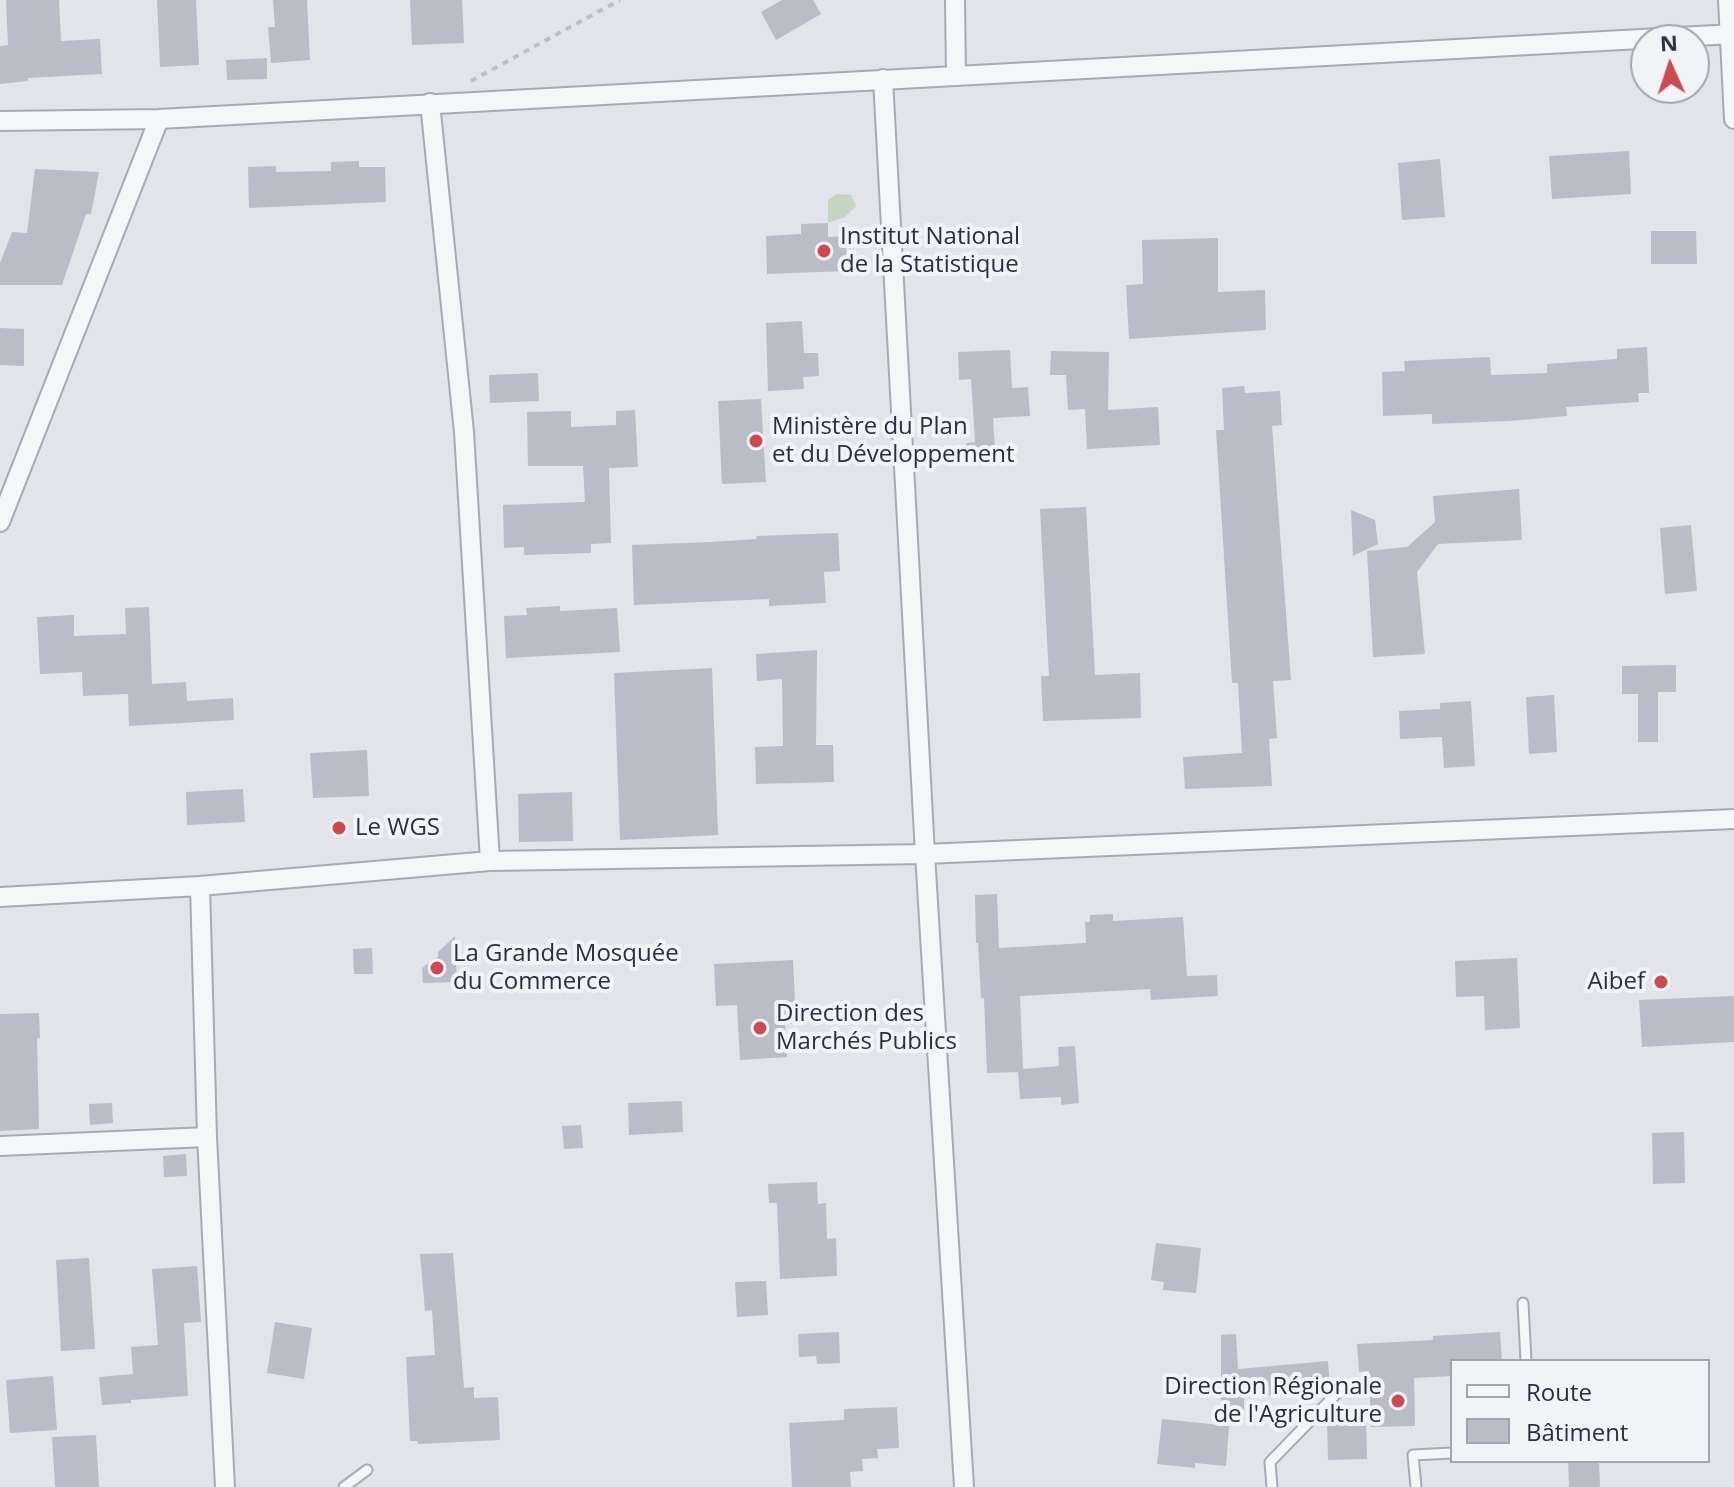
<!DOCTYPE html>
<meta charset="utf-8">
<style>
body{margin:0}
#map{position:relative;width:1734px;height:1487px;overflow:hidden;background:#e2e4ea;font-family:"Open Sans",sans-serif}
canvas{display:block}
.legend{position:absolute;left:1450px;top:1359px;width:260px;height:104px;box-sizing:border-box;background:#f2f3f7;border:2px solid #a2a5af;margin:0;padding:10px 14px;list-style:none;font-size:24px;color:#2a3042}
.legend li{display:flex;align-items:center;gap:16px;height:40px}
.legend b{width:40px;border:2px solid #a2a5af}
.north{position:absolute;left:1630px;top:24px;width:80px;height:80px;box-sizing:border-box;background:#f2f3f7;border:2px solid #a2a5af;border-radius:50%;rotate:357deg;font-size:22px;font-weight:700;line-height:32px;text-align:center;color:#2a3042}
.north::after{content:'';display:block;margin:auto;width:28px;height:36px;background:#cb4b51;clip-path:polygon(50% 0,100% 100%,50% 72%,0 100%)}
</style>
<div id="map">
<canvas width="1734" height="1487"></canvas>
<ul class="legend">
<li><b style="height:10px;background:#f5f6f8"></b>Route</li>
<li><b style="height:22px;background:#b9bdc7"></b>Bâtiment</li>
</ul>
<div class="north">N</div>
</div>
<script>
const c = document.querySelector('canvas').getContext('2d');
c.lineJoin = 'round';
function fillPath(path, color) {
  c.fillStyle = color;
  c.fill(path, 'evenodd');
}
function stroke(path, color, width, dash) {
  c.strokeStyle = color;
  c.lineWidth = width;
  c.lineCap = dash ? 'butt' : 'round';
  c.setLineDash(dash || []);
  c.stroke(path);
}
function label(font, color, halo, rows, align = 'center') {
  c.font = font + ' "Open Sans",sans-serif';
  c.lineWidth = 8;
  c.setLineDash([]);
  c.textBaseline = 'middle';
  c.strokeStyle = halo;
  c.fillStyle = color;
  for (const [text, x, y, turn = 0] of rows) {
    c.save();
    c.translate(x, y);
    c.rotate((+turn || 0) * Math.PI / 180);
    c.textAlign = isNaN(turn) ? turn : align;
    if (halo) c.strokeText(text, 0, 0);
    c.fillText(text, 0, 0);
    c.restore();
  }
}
const green = new Path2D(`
 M837 194 851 195 856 206 845 217 828 223V200Z`);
const building = new Path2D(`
 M6 0H59L61 41 100 39 102 74 28 78V81L0 84V46L8 45Z
 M157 0H196L199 65 160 67Z
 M273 0H307L310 60 271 63 268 27H275Z
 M410 0H462L464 43 412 45Z
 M782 0H813L821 14 776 40 761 12Z
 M267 58V79L227 80 226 60Z
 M1629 151 1631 194 1552 199 1549 156Z
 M1440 159 1445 217 1402 220 1398 163Z
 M359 161V167H385L386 202 249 208 248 167 276 166V172L331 171V162Z
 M35 169 99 172 91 214H86L62 285H0V263L12 232 27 233Z
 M828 223V237L846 236 847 271 767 274 766 236 801 234V224Z
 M1651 231H1696L1697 264H1651Z
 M1218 238V292L1265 290 1266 330 1129 339 1126 285 1143 284 1142 240Z
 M802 321 804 353H818L819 376 803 377 804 389 768 391 766 323Z
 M0 328 24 329V366L0 365Z
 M1647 347 1649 393H1638L1639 402 1566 407 1567 416 1509 421 1432 424V414L1383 416 1382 372 1405 371 1404 361 1490 357 1491 375 1547 373V364L1617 359V349Z
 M1010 350 1012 388 1028 387 1030 416 993 418 996 463 967 465 966 443 975 442 971 379 959 380 958 352Z
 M1051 351 1109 352 1108 410 1158 407 1160 445 1087 449 1085 409 1068 410 1066 375H1050Z
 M538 373 539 401 490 403 489 375Z
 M1244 386 1245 393 1280 391 1282 425 1272 426 1291 680 1273 681 1277 738 1269 739 1272 786 1185 789 1183 757 1242 753 1238 683H1232L1216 430H1224L1222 388Z
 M761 399 766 482 722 484 718 401Z
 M635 410 638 467 609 468 611 543 591 544V553L524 555V547L504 548 503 505 585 502 583 466H528L527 412 571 411V427L616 425V411Z
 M1519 489 1522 540 1438 544 1417 572 1425 654 1373 657 1367 551 1407 547 1435 522 1433 496Z
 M1086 507 1095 675 1140 673 1141 718 1043 721 1041 676H1049L1040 509Z
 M1351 510 1375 520 1378 544 1353 556Z
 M1691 525 1697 591 1665 594 1660 528Z
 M838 533 840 571 824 572 826 603 769 606V599L634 605 632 545 710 542 757 539 756 536Z
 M560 606V611L617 608 620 652 506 658 504 616 527 615 526 608Z
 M149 607 152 684 186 682 187 701 233 698 234 720 129 726 128 694 83 696 82 672 40 674 37 617 74 615V636L126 634 125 608Z
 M817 650 816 745H833L834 782 756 784 755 747 783 746 782 679 757 681 756 654Z
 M1676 665V692H1658V742H1638V694H1622V666Z
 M712 668 718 835 620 840 614 673Z
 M1554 695 1557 752 1529 754 1526 697Z
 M1471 701 1475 766 1444 768 1442 737 1400 739 1399 711 1440 709V703Z
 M367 750 369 796 313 798 310 753Z
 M243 789 245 822 187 825 186 792Z
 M572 792 573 841 519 842 518 794Z
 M997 894 999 948 1086 943 1085 922H1090V915L1113 914V921L1183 917 1187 976 1217 975 1218 996 1151 1000 1150 989 1020 996 1023 1069 1059 1066 1058 1047 1075 1046 1079 1103 1061 1105V1097L1020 1099 1018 1072 987 1073 984 998H981L978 943H976L975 895Z
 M455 936 457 982 423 983 422 968 438 957V952Z
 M372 948 373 974H354L353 949Z
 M1517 958 1520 1028 1485 1030 1484 996 1456 997 1455 961Z
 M793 960 796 1023 785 1024 787 1057 740 1060 737 1005 716 1006 714 964Z
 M1734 996V1042L1642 1047 1639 1000Z
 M39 1013 40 1038H37L39 1129 0 1131V1014Z
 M682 1101 683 1132 629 1135 628 1103Z
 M112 1103 113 1123 90 1125 89 1104Z
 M581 1125 583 1148 564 1149 562 1126Z
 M1684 1132 1685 1183 1653 1184 1652 1133Z
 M186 1154 187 1176 164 1177 163 1156Z
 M817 1182 818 1204 826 1203 827 1239 836 1238 837 1276 780 1279 777 1203H769L768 1184Z
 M1156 1243 1201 1248 1196 1293 1163 1290 1164 1282 1151 1280Z
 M453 1253 464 1388 474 1387V1398L498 1397 500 1440 418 1444 417 1441H410L406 1357 435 1355 432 1310 425 1311 420 1254Z
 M89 1258 95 1349 61 1351 56 1260Z
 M197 1266 201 1322 184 1323 188 1396 131 1400V1403L102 1405 99 1377 133 1374 131 1347 158 1345 152 1269Z
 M766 1281 768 1315 737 1317 735 1282Z
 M275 1322 312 1328 304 1379 267 1373Z
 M839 1332 840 1363 817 1364 816 1356 799 1357 798 1334Z
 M1500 1332 1502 1361H1452V1376L1414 1378 1415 1426 1371 1427 1369 1371 1359 1372 1357 1344 1433 1340V1336Z
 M1236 1334 1238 1369 1328 1361 1330 1389 1244 1398V1421H1221V1335Z
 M53 1376 57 1430 10 1433 6 1380Z
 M897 1407 899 1448 877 1449 878 1458 862 1459 863 1471 850 1472 851 1487H792L789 1423 844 1420V1409Z
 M1162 1419 1229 1426 1226 1466 1195 1463V1468L1157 1464Z
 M1366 1423 1367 1459 1328 1460 1327 1424Z
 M96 1435 99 1487H55L52 1437Z
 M1568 1461H1599L1600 1487H1569Z`);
const path = new Path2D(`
 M471 81 620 0`);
const service = new Path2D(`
 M1523 1303 1526 1361
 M344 1487 367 1470
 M1272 1487 1270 1462 1341 1389
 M1416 1487 1413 1455 1452 1453`);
const minor = new Path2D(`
 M955 0 956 75
 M1728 0 1734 119
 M883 79 925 854 964 1487
 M430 103 464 432 490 861
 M0 121 159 119 1734 34
 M0 522 159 119
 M200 886 207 1137 225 1487
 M0 897 200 886 490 861 925 854 1734 819
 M0 1146 207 1137`);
const markers = [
 [824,251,8,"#cb4b51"],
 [756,441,8,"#cb4b51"],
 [339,828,8,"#cb4b51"],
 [437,968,8,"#cb4b51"],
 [1661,982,8,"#cb4b51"],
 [760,1028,8,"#cb4b51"],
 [1398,1401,8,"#cb4b51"]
];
const poiNames = [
 ["Institut National",840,237],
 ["de la Statistique",840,265],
 ["Ministère du Plan",772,427],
 ["et du Développement",772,455],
 ["Le WGS",355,828],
 ["La Grande Mosquée",453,954],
 ["du Commerce",453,982],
 ["Aibef",1645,982,"right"],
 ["Direction des",776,1014],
 ["Marchés Publics",776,1042],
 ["Direction Régionale",1382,1387,"right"],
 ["de l'Agriculture",1382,1415,"right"]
];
fillPath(green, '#c6d4c3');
fillPath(building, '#b9bdc7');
stroke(service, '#a7aab4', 13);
stroke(minor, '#a7aab4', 22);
stroke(path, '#bcbfc5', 4, [6, 6]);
stroke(service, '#f5f6f8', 9);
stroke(minor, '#f5f6f8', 18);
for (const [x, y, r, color] of markers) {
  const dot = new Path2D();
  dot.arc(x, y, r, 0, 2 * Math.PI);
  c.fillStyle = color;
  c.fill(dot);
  stroke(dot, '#f2f3f7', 3);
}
label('24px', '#2a3042', '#f2f3f7', poiNames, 'left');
</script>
